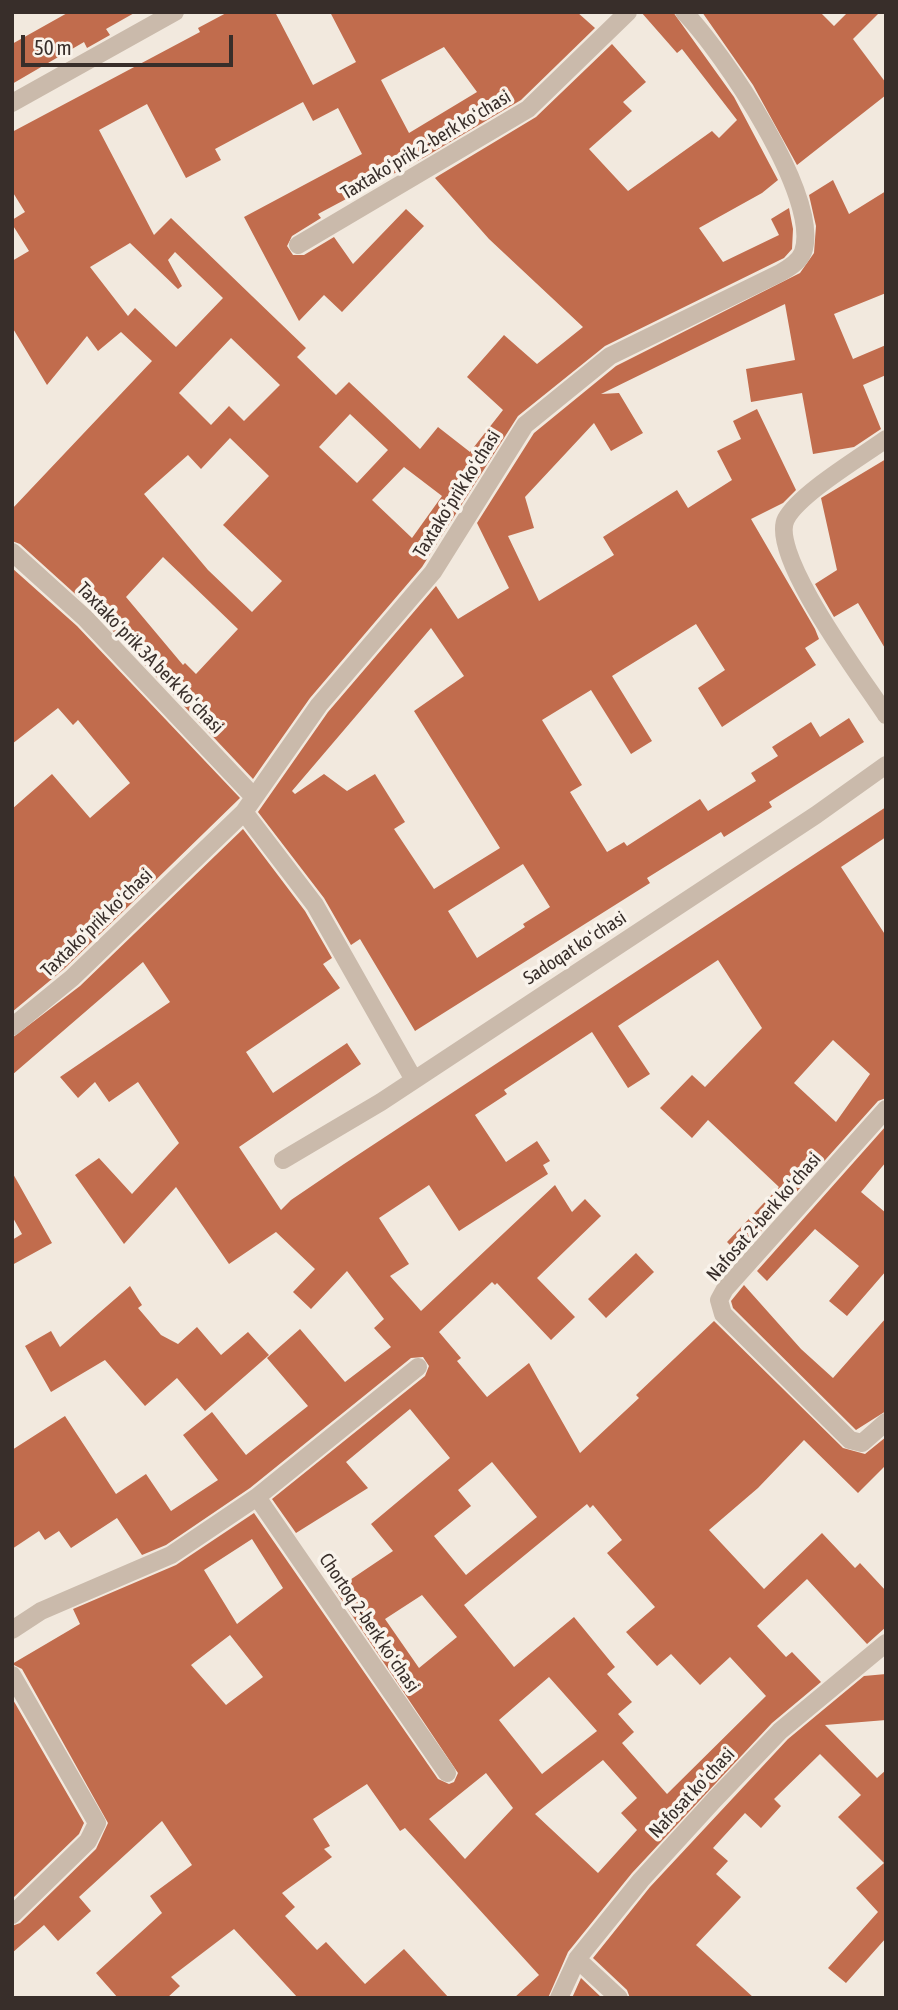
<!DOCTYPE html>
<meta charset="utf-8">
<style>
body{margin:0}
#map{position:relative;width:898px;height:2010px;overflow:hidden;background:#f2e9de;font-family:"Asap Condensed",sans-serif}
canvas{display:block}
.frame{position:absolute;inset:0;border:14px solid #382e2a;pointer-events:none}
.scale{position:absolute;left:21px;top:35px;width:212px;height:32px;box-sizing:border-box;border:4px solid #382e2a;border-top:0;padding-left:9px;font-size:21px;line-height:24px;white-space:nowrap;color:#382e2a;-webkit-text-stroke:5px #f9f3eb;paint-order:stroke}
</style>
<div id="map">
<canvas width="898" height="2010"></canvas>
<div class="frame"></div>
<div class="scale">50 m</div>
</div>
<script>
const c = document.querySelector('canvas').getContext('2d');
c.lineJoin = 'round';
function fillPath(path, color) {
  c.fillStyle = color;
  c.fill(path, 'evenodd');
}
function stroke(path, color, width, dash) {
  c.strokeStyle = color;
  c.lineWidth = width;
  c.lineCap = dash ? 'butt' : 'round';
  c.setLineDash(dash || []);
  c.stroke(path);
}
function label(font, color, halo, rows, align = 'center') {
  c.font = font + ' "Asap Condensed",sans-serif';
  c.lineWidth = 7;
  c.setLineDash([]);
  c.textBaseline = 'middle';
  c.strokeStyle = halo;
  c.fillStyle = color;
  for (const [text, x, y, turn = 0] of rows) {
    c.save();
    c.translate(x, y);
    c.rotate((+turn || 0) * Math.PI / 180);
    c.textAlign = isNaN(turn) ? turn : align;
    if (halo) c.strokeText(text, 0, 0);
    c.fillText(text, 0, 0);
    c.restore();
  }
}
const building = new Path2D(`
 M69 12H136L106 29 110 35 87 48 84 42 12 84V44Z
 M228 12H275L313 85 356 62 330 12H577L595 28 521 100 425 157 318 214 321 218 292 236 287 246 293 255H304L334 237 353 264 406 209 424 226 342 312 324 295 299 321 244 217 362 154 338 108 313 121 303 102 215 149 221 160 186 178 147 104 99 130 154 235 171 218 306 348 297 357 336 395 349 382 420 449 438 427 470 452 503 410 467 377 504 335 537 364 583 327 489 239 435 178 438 176 536 117 612 44 646 82 623 102 632 111 589 149 628 191 712 131 719 138 737 120 682 49 677 53 641 12H673L734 97 778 180 762 193 699 228 723 262 779 235 771 219 789 208 793 229 792 249 784 258 605 346 518 416 422 567 310 698 253 779 93 610 20 544 12 541V509L152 361 121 332 98 351 87 336 47 385 12 327V261L29 251 12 224V220L25 212 12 191V132L200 32 198 28ZM444 47 477 92 409 133 381 80ZM130 243 178 289 182 286 168 260 175 252 223 298 176 347 135 308 128 316 90 267ZM231 338 280 385 244 421 229 406 211 425 179 393ZM350 414 388 450 357 483 319 447ZM230 438 269 476 223 525 282 581 252 612 208 570 144 494 188 455 201 469ZM404 467 442 496 412 538 372 500ZM163 557 238 629 196 674 185 663 183 665 126 597Z
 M702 12H820L834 26 848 12H880L853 39 886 83V95L797 165 753 85Z
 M833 180 849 214 886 191V293L834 314 853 359 886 345V375L863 385 881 429 854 447 813 454 802 393 751 402 746 369 795 360 785 304 601 394 619 393 643 433 611 451 594 423 525 497 534 528 508 536 539 601 614 555 603 537 677 490 688 508 732 480 717 451 741 439 733 421 757 409 796 490 783 503 751 519 815 629 819 639 805 648 816 665 722 727 698 688 725 670 696 624 612 676 652 741 631 754 591 690 542 720 582 785 570 792 607 852 624 842 627 846 700 799 708 811 756 781 751 773 778 756 772 747 811 722 820 737 849 718 864 742 769 802 772 807 724 837 721 832 647 878 650 883 415 1031 360 939 351 945 324 898 258 812 328 712 436 586 458 619 509 588 477 523 534 433 616 366 800 273 814 253 816 226 809 195ZM431 628 464 676 414 711 500 848 434 889 394 829 405 822 375 774 347 791 324 774 295 794 292 791ZM523 864 550 907 523 924 525 927 477 958 448 911Z
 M886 459V650L858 603 834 617 815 584 837 570 821 498Z
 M12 568 77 626 240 798 64 969 12 1012V809L52 774 90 818 130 783 78 720 73 725 58 708 12 744Z
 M886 807V837L841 867 886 936V1098L878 1101 740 1255 727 1242 779 1187 708 1120 692 1138 660 1108 692 1075 705 1087 762 1028 718 960 618 1026 650 1074 628 1088 592 1032 504 1090 507 1094 475 1115 506 1162 537 1141 550 1161 543 1165 548 1174 459 1231 429 1185 379 1218 409 1264 390 1276 421 1311 555 1185 572 1212 585 1199 601 1216 537 1278 575 1317 551 1340 497 1283 495 1285 492 1282 439 1332 461 1358 457 1361 487 1397 529 1363 580 1453 639 1398 636 1395 714 1321 843 1448 865 1454 886 1437V1465L858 1493 804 1440 758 1488 709 1530 764 1589 822 1533 855 1568 860 1563 886 1591V1627L867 1644 807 1579 757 1626 786 1657 792 1652 821 1682 772 1723 632 1873 568 1952 548 1998H514L539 1975 405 1828 400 1831 367 1784 313 1819 330 1846 324 1849 332 1857 282 1893 295 1907 285 1916 317 1950 326 1942 365 1984 404 1949 449 1998H298L234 1929 171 1977 180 1986 167 1998H118L96 1973 162 1913 150 1896 192 1865 162 1821 79 1897 91 1911 58 1941 44 1925 12 1953V1926L20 1923 96 1849 108 1823 22 1669 12 1664 80 1624 73 1609 176 1565 254 1513 438 1779 449 1784 454 1782 458 1773 335 1590 393 1551 371 1524 450 1458 410 1409 346 1462 368 1488 296 1533 272 1499 425 1376 429 1366 423 1357 411 1358 250 1488 166 1545 142 1555 117 1518 71 1548 59 1531 45 1540 39 1531 12 1549V1450L65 1416 116 1494 146 1474 171 1511 218 1480 183 1435 212 1412 246 1455 308 1406 267 1358 300 1329 345 1382 391 1347 374 1328 384 1319 347 1271 311 1309 293 1292 315 1269 276 1232 229 1264 176 1187 124 1244 75 1175 99 1158 132 1194 179 1143 138 1082 109 1102 95 1082 78 1098 60 1077 170 1002 143 962 12 1075V1038L80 986 243 829 305 911 332 958 323 964 340 988 246 1052 273 1093 347 1043 361 1064 239 1147 281 1210 291 1200 344 1164ZM833 1040 870 1074 836 1122 794 1083ZM492 1462 537 1517 466 1575 434 1536 471 1506 458 1490ZM587 1504 590 1508 593 1505 622 1540 607 1553 655 1607 626 1632 657 1666 671 1654 700 1685 730 1657 766 1696 667 1794 622 1743 634 1732 618 1714 632 1702 607 1674 615 1667 574 1617 514 1667 464 1605ZM252 1539 283 1588 237 1624 204 1570ZM422 1595 457 1637 419 1668 385 1619ZM230 1635 263 1677 226 1705 191 1665ZM549 1677 597 1731 542 1774 499 1720ZM603 1760 637 1798 621 1813 637 1830 598 1873 535 1814ZM486 1773 513 1808 465 1859 429 1819Z
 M886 1126V1162L861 1192 886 1213V1271L847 1316 829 1301 859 1266 815 1229 767 1281 757 1271Z
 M12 1172 52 1243 12 1265V1240L22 1234 12 1216Z
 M636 1253 654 1272 606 1318 588 1299Z
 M744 1285 801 1349 833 1378 886 1318V1411L856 1430 733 1308 731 1301Z
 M130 1286 142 1305 138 1308 161 1335 178 1344 197 1327 221 1355 248 1332 269 1355 205 1411 177 1378 145 1406 105 1360 51 1392 25 1346 51 1331 60 1347Z
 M886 1674V1720L825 1725 877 1778 886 1770V1938L846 1983 828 1968 878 1912 856 1888 884 1863 838 1817 861 1795 820 1754 774 1799 781 1806 761 1828 745 1813 713 1848 728 1861 716 1874 741 1897 696 1945 754 1998H630L627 1990 593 1958 650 1887 788 1739 864 1676Z
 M12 1698 84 1823 79 1834 12 1899Z
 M581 1978 602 1998H572Z`);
const minor = new Path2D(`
 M12 103 175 12
 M298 245 528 109 628 12
 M886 439C861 457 799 494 786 519 768 554 864 681 886 715
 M12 552 85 618 254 797
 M244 812 315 905 414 1080
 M12 1027 72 978 244 812 319 705 433 572 525 425 610 356 780 273C789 268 799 262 803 252 822 198 722 51 684 12
 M886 1109 725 1289 719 1300 723 1314 850 1440 862 1443 886 1422
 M283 1160 381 1102 816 815 886 765
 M257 1497 447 1773
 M12 1630 41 1611 171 1555 257 1497 418 1367
 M12 1675 97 1823 88 1841 12 1915
 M577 1959 619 1998
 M559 1998 577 1959 641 1880 715 1799 780 1731 886 1643`);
const streetNames = [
 ["Taxtakoʻprik 2-berk koʻchasi",426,145,-31],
 ["Taxtakoʻprik koʻchasi",457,494,-58],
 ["Taxtakoʻprik 3A berk koʻchasi",150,658,46],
 ["Taxtakoʻprik koʻchasi",97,923,-44],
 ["Sadoqat koʻchasi",575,948,-33],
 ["Nafosat 2-berk koʻchasi",764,1217,-49],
 ["Chortoq 2-berk koʻchasi",369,1623,56],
 ["Nafosat koʻchasi",692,1793,-47]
];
fillPath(building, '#c16c4d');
stroke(minor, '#cabaab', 18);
label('19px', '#382e2a', '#f9f3eb', streetNames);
</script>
